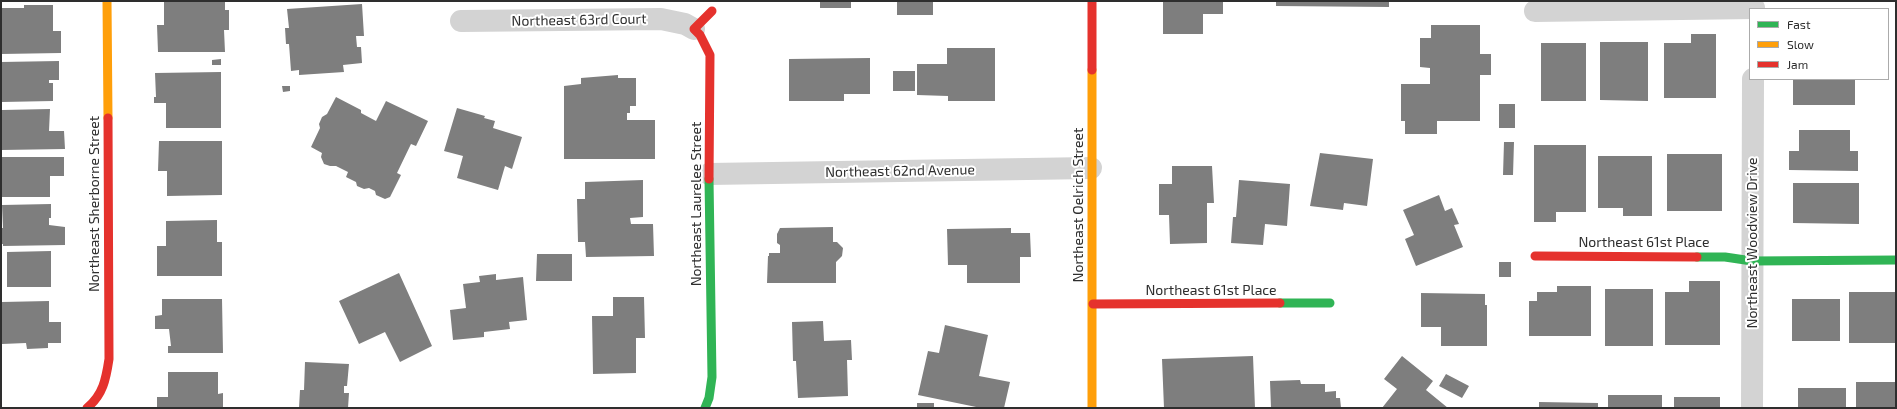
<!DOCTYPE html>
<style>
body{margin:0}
#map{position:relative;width:1897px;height:409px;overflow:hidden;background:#fff;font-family:"Exo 2",sans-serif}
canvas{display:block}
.frame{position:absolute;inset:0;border:2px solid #2e2e2e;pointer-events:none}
.legend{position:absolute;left:1749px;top:8px;width:140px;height:72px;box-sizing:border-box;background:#fff;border:1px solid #ababab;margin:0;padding:5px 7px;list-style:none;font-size:12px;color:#2e2e2e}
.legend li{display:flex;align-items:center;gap:8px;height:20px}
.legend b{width:20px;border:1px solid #ababab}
</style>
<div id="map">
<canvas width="1897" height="409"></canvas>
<div class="frame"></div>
<ul class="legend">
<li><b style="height:5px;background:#30b455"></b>Fast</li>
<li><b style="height:5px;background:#ff9f0a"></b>Slow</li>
<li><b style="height:5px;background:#e5322d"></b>Jam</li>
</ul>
</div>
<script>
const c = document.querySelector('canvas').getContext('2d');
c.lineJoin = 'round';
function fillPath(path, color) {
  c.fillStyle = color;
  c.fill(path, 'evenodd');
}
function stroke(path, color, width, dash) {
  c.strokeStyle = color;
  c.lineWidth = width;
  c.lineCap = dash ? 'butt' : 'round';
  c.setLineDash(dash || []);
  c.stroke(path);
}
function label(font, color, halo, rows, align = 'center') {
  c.font = font + ' "Exo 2",sans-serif';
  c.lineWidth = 4;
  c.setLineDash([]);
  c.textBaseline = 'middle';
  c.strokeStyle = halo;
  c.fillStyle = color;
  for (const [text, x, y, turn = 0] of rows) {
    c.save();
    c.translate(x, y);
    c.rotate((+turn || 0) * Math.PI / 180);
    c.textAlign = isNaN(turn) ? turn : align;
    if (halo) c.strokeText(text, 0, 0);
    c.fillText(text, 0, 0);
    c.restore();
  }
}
const building = new Path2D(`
 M164 1H225V10H229V30H224L225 52H158L157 25H164Z
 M820 1H851V8H820Z
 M897 1H933V15H897Z
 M1163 1H1223V14H1203V34H1163Z
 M1276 1H1389V7L1276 6Z
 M362 4 364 36H356L357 47H361L362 63 343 65 344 72 299 75V70L291 71 289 44H286L285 28H289L287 9Z
 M24 5H53V31H61V53L1 54V8H24Z
 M1431 25H1480V54H1491V75H1480V121H1437V134H1405V121H1401V84H1430V68L1420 67V38H1431Z
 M1691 34H1716V98H1664V43H1691Z
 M1600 42H1648V101L1600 100Z
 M1541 43H1586V101H1541Z
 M947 48H995V101H948V96L917 95V64H947Z
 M870 58V94H844V101H789V59Z
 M221 59V65H212V60Z
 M59 61V80H49V83H53V101L2 102 1 62Z
 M893 71H915V91H893Z
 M221 72V128H166V103H154V97H156L155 73Z
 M618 75V78H636V106H630V113H627V120H655V159H564V86L581 84V78Z
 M1793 79H1855V105H1793Z
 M282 86H290V91L283 92Z
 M336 97 361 110V113L376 121 386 101 428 121 416 146 411 144 397 173 401 175 390 197 385 199 376 195 375 191 369 188 364 189 357 186 356 182 346 177 348 172 336 166H330L324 164 321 157 322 153 311 147 320 128 319 124 322 117 327 114Z
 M1499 104H1515V128H1499Z
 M457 108 485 116 484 118 495 121 493 128 522 137 512 169 505 166 498 190 457 178 463 156 444 151Z
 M50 109 49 131H64L65 149 1 150 2 110Z
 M1799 130H1850V151H1858V171L1789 170V151H1799Z
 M159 141H222V195L167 196V171H158Z
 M1504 142H1514L1513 175H1503Z
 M1534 145H1586V212H1556V222H1534Z
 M1320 153 1373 159 1367 206 1344 203 1343 210 1310 206Z
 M1667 154H1722V211H1667Z
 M1598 156H1652V216H1623V208H1598Z
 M1 157H64V176H50V197H2Z
 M1172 166H1212L1214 203H1207V243L1170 244 1169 215H1159V184H1172Z
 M643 180V217L630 218 631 224H653L654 256 586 257 585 242H578L577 199H585V182Z
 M1239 180 1290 184 1287 226 1265 224 1263 245 1231 243 1233 217H1236Z
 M1793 183H1859V224L1793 223Z
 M1439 195 1445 211 1452 208 1459 224 1454 225 1463 247 1416 266 1405 239 1414 235 1403 210Z
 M51 204V218H49V225L65 227V245L3 246V244H1V228H3L2 205Z
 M217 220V242H222V276H157V246H166V221Z
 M833 227V242H837L843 248 842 256 836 262V283H767L768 256H769V253H780V245L777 243V234L780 228Z
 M1011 228V233H1030L1031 257H1020V283H967V265H948L947 229Z
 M51 251V287H7V252Z
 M537 254H572V281H536Z
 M1499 262H1511V277H1499Z
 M399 273 432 346 400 362 385 332 359 344 339 301Z
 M496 274V280L523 277 527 320 509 322 510 329 484 332V337L453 340 450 310 466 308 463 284 480 282 479 276Z
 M1689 281H1720V345H1665V292H1689Z
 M1557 286H1591V336H1529V301H1537V292H1557Z
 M1605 289H1653V346H1605Z
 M1849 292H1896V343H1849Z
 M1421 293 1485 294V305H1487V346H1441V327H1421Z
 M613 297H644L645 338H636V373L593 374 592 316H613Z
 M162 299H222L223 353H168V346H171L169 329H155V316L162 315Z
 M1792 299H1840V341H1792Z
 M49 301V322H61V343H48V348L27 349 26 343 2 344V302Z
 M823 321 824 341 851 340 852 360H847L848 396 798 398 796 361H793L792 322Z
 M945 325 988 335 979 376 1010 382 1004 408H981L918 395 928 351 939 353Z
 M1253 356 1255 408H1164L1162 359Z
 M1402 356 1433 381 1426 390 1448 408H1382L1397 389 1384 379Z
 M305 362 349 364 347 386H344V393H349L348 408H299L300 390H304Z
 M168 372H218V394L223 393V408H157V397H168Z
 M1446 374 1469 386 1462 398 1439 386Z
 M1300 380 1301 384H1325V392L1336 391V398H1340L1341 408H1271L1270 381Z
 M1856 382H1896V408H1856Z
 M1798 388H1846V408H1798Z
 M1608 395H1662V408H1608Z
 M1674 397H1720V408H1674Z
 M1539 402 1598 403V408H1539Z
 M917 403H934V408H917Z`);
const street = new Path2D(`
 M1535 11 1754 8
 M461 21 661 19 685 24 694 29
 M709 174 1091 168
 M1752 408 1753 79`);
const fast = new Path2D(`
 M1697 257H1725L1752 261 1896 260
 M1280 303H1330
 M705 408 709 398 712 377 709 179`);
const slow = new Path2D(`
 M107 1 108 118
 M1092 70V408`);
const jam = new Path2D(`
 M1092 1V70
 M709 179 710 55 700 35 694 29 712 11
 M1535 256 1697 257
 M1093 304 1280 303
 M87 408C103 395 106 379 109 359L108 118`);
const streetNames = [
 ["Northeast 63rd Court",579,20,-1],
 ["Northeast 62nd Avenue",900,171,-1],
 ["Northeast Sherborne Street",94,204,-90],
 ["Northeast Laurelee Street",696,204,-90],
 ["Northeast Oelrich Street",1078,205,-90],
 ["Northeast 61st Place",1644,242],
 ["Northeast Woodview Drive",1752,243,-90],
 ["Northeast 61st Place",1211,290]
];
fillPath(building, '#7e7e7e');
stroke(street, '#d3d3d3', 22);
stroke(fast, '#30b455', 9);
stroke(slow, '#ff9f0a', 9);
stroke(jam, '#e5322d', 9);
label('14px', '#2e2e2e', '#fff', streetNames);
</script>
